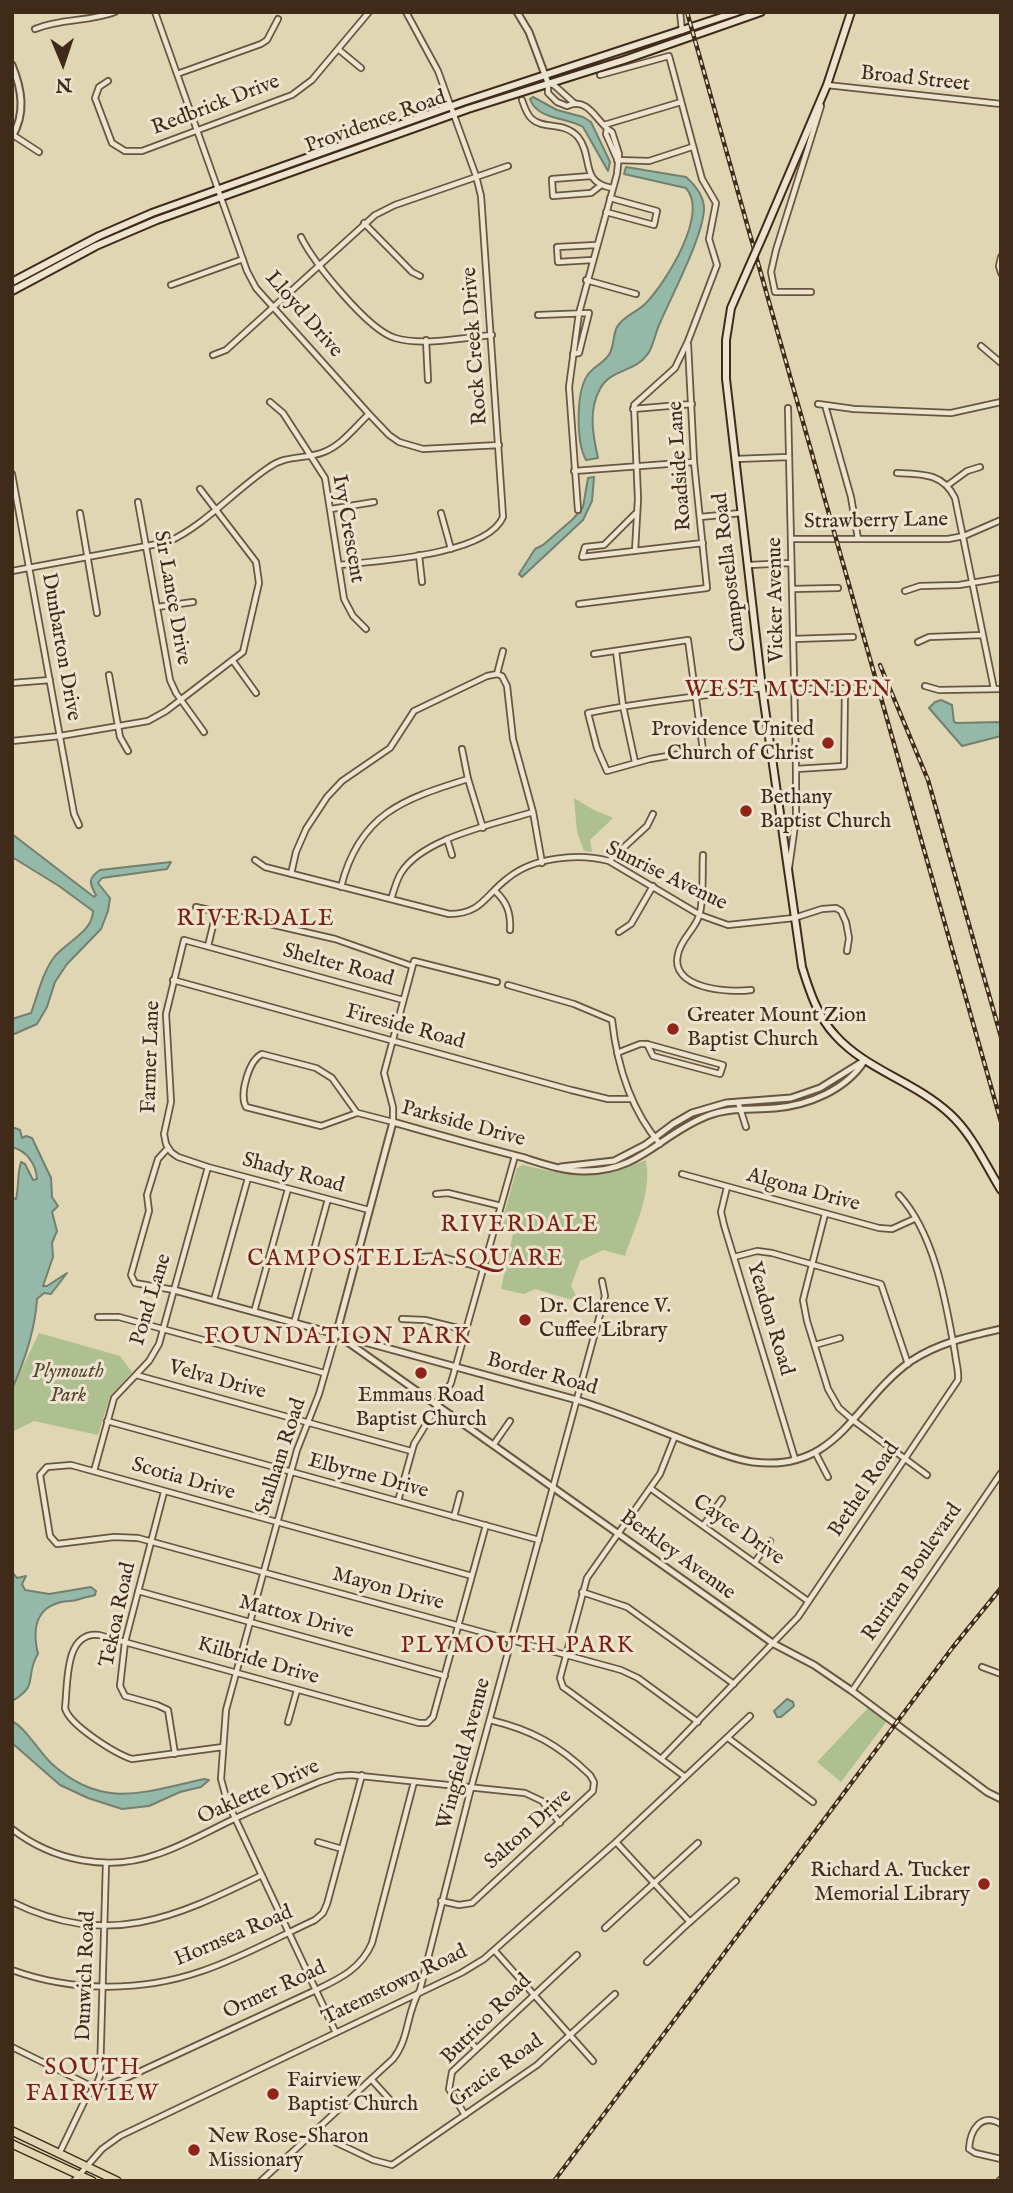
<!DOCTYPE html>
<style>
body{margin:0}
#map{position:relative;width:1013px;height:2193px;overflow:hidden;background:#e1d6b3;font-family:"IM FELL English",serif}
canvas{display:block}
.frame{position:absolute;inset:0;border:14px solid #402b1a;pointer-events:none}
.north{position:absolute;left:28px;top:28px;width:70px;height:70px;-webkit-text-stroke:5px #ece4ce;paint-order:stroke;rotate:178deg;font-size:19px;font-weight:700;line-height:28px;text-align:center;color:#402b1a}
.north::after{content:'';display:block;margin:auto;width:24px;height:32px;background:#402b1a;clip-path:polygon(50% 0,100% 100%,50% 72%,0 100%)}
</style>
<div id="map">
<canvas width="1013" height="2193"></canvas>
<div class="frame"></div>
<div class="north">N</div>
</div>
<script>
const c = document.querySelector('canvas').getContext('2d');
c.lineJoin = 'round';
function fillPath(path, color) {
  c.fillStyle = color;
  c.fill(path, 'evenodd');
}
function stroke(path, color, width, dash) {
  c.strokeStyle = color;
  c.lineWidth = width;
  c.lineCap = dash ? 'butt' : 'round';
  c.setLineDash(dash || []);
  c.stroke(path);
}
function label(font, color, halo, rows, align = 'center') {
  c.font = font + ' "IM FELL English",serif';
  c.lineWidth = 6;
  c.setLineDash([]);
  c.textBaseline = 'middle';
  c.strokeStyle = halo;
  c.fillStyle = color;
  for (const [text, x, y, turn = 0] of rows) {
    c.save();
    c.translate(x, y);
    c.rotate((+turn || 0) * Math.PI / 180);
    c.textAlign = isNaN(turn) ? turn : align;
    if (halo) c.strokeText(text, 0, 0);
    c.fillText(text, 0, 0);
    c.restore();
  }
}
const green = new Path2D(`
 M574 798 592 809 613 818 590 840 592 852 584 851 577 832Z
 M646 1160C652 1193 635 1226 625 1256L603 1250 580 1261 571 1286 579 1302 535 1289 524 1294 501 1289 513 1234 500 1229 517 1168 523 1165C573 1177 597 1179 646 1160Z
 M39 1333 120 1356 132 1372 110 1396 98 1435 34 1421 12 1432V1389Z
 M868 1708 887 1721 841 1782 817 1762Z`);
const water = new Path2D(`
 M533 97 557 110 583 117 591 122 610 162 608 171 583 127C567 117 537 120 530 99Z
 M626 167 686 177C695 185 704 196 704 209 703 237 671 297 659 325 655 334 653 348 647 355 635 372 610 369 600 389 588 410 593 436 598 458L586 460C576 442 576 393 587 376 593 366 605 363 610 353 614 345 613 335 617 327 623 316 638 312 646 303 666 282 709 214 686 188L624 174Z
 M594 477 592 501 583 520 522 577 519 574 535 549 543 545 573 519 583 507 588 478Z
 M941 700 952 705 954 722 957 723 1001 722V736L962 746 929 708 935 702Z
 M12 834 94 897 96 895C89 883 88 878 100 870L171 862 167 869 102 878 98 883 110 898 108 911 101 929 67 964 55 982 47 1007 37 1024 12 1035V1019L31 1013C38 994 43 971 55 956 67 942 93 931 93 911L59 886 12 857Z
 M12 1127 20 1130 22 1138 26 1136 32 1138 51 1178 52 1197 58 1206 52 1212 57 1231 52 1243 53 1257 43 1286H47L67 1273 51 1294 44 1293 37 1299C35 1331 25 1360 12 1389V1198L16 1199C19 1187 17 1175 21 1162L25 1164 33 1180 37 1179C36 1164 27 1151 12 1147Z
 M12 1572 17 1578 26 1576 22 1584 25 1590 49 1594 91 1587 96 1591 95 1595 92 1596C82 1597 78 1601 70 1601 38 1603 31 1625 38 1654 24 1676 40 1686 12 1701Z
 M787 1699 793 1702 794 1706 781 1717H777L774 1711Z
 M12 1721C27 1729 38 1751 52 1764 103 1810 144 1792 204 1779L209 1780 201 1787 180 1792 149 1806 122 1809 88 1798 60 1785 12 1743Z`);
const minor = new Path2D(`
 M155 12 247 271 256 288 369 414 389 435 399 442 423 449 499 445
 M680 12 682 31
 M35 29C61 18 89 22 115 12
 M338 49 361 68
 M177 74 261 44 267 40 278 19
 M600 75 669 56 702 179 716 203 709 239 717 265 688 341 675 368 634 405 638 499 635 551
 M108 81 99 87 95 98 112 143 125 151H142L292 95 312 80 369 12
 M826 87 827 85 1001 104
 M522 100C524 106 527 115 532 119 544 130 564 121 578 137 594 157 579 182 612 188
 M574 103 555 86 548 83V93L557 102 567 106C590 96 596 123 612 132L619 154 617 174 579 313 569 387 578 510
 M604 125 681 102
 M607 129 606 134 617 159
 M13 135 39 152
 M617 160 649 161 692 147
 M591 176 552 179 553 196 591 193 600 186
 M606 212 654 225 657 211 610 198
 M364 223 412 272 420 276
 M301 237C314 263 368 330 395 338 422 346 464 338 492 335
 M1001 257 999 266 1001 273
 M592 260 558 262 557 247 596 245
 M586 280 636 294
 M171 285 243 259
 M811 292H775L771 272 776 250 821 106
 M538 315 589 313 579 353 573 354
 M426 340 428 380
 M981 346 1001 363
 M213 355 226 350 375 215 395 205 508 166
 M270 402 283 413 325 478 344 599 353 616 366 629
 M818 404 854 409 951 413 1001 402
 M825 405 851 497 858 539
 M788 408 796 769V818L789 868
 M633 409 692 404
 M736 459 788 457
 M574 471 694 462
 M897 473C922 474 943 473 955 498L994 689
 M12 474 74 814 79 825
 M948 485 967 471 980 467
 M138 502 170 680 176 693 204 732
 M331 509 374 502
 M80 513 97 613
 M441 513 451 549
 M635 514 604 545 585 547 582 557 703 543
 M700 517 741 513
 M791 539H948L964 536 1001 520
 M419 555 422 582
 M339 565C377 561 487 555 503 517L481 196 476 176 438 71 406 12
 M749 565 791 563
 M12 571 168 542C205 525 234 491 268 468 287 454 304 460 324 452 342 445 355 427 369 414
 M792 589 838 588
 M905 591 920 586 959 585 1001 578
 M579 604 707 588 694 462 688 344
 M157 607 193 602
 M793 639 853 637
 M918 642 929 637 983 635
 M616 651 623 706 635 762
 M594 654 688 640 703 750 650 759 607 771 597 748 588 713C645 701 704 696 762 688
 M233 661 256 693
 M497 674 503 651
 M109 675 120 737 128 751
 M12 683 50 680
 M925 686 939 690 1001 689
 M795 689 867 688
 M12 741 60 736 148 721 166 711 243 652 259 583 256 562 200 489
 M462 749 468 779 483 828
 M796 769 844 766 845 689
 M447 839 452 855
 M703 855C702 870 704 903 699 916 695 929 681 939 678 954 669 989 729 993 751 990
 M255 860 265 867 449 914C482 914 485 895 508 878 534 857 578 853 609 861L700 915 728 925 794 918 822 909 836 908 841 911 846 922 849 938 847 951
 M609 861 647 826 653 814
 M291 874 296 852 306 829 327 797 342 781 390 748 414 711 487 676 497 674 502 676 507 686 513 739 533 812 542 863
 M341 887C359 814 403 799 468 779
 M495 891C507 902 511 913 510 930
 M391 899C394 891 396 881 401 873 422 838 495 824 533 812
 M196 907 335 939 412 966
 M619 932 631 924 653 886
 M208 946 216 913
 M173 980 571 1090 608 1099H631
 M508 985 574 1004 612 1020C617 1065 630 1109 660 1144
 M617 1053 640 1044H647L723 1065 720 1074 653 1056 647 1044
 M262 1054 316 1068 332 1078 357 1113 321 1126 246 1107C239 1094 249 1060 262 1054Z
 M738 1102 746 1127
 M358 1113 393 1122V1107L384 1073 414 961 497 982
 M168 1148 158 1159 147 1195 149 1211 131 1275 135 1283 174 1290
 M682 1174 879 1228 892 1229 914 1219
 M727 1187 721 1212 724 1225 795 1459
 M436 1194 448 1193 501 1206
 M369 1210 208 1167 178 1157 171 1152 166 1144 164 1134 171 1102 166 1014 184 940 403 1000
 M825 1214 803 1300 807 1321 828 1389 839 1408 854 1421 927 1475
 M420 1257 437 1256 484 1268
 M734 1257 757 1251 772 1253 881 1284 908 1364
 M214 1300 248 1178
 M254 1312 288 1189
 M98 1317H119L324 1373
 M402 1319 425 1320 466 1330
 M294 1323 328 1199
 M815 1345 840 1338
 M136 1375 411 1451
 M107 1421 539 1540
 M675 1436 660 1474 587 1578 560 1678 563 1687 570 1692 684 1776
 M494 1444 510 1421
 M815 1452 828 1477
 M94 1471 114 1398 149 1361 159 1344 208 1167
 M650 1488 808 1601
 M164 1492 125 1642 120 1686 125 1696 157 1705 168 1710 175 1754
 M398 1501 414 1444 451 1383 515 1156
 M454 1517 460 1494
 M703 1526 722 1499
 M755 1562 770 1541
 M472 1576 71 1465 47 1467 40 1475 50 1536 57 1544 114 1537 138 1538 621 1670 638 1678 698 1722
 M138 1591 445 1676
 M582 1592 627 1607 734 1684
 M982 1667 1001 1674
 M852 1691 1001 1473
 M288 1722 297 1690
 M728 1738 813 1802
 M223 1747 132 1759C116 1754 69 1725 65 1708 68 1684 64 1631 99 1635L419 1723H427L433 1717 486 1525
 M661 1759 798 1617 958 1380C959 1371 956 1363 955 1353 946 1303 935 1234 899 1195
 M12 1829C53 1861 109 1872 158 1854 185 1845 210 1830 236 1818 263 1805 291 1794 319 1782L337 1776 351 1775 525 1793 542 1801 560 1823
 M318 1842 342 1849
 M616 1842 690 1922
 M441 1901 459 1905 472 1903 593 1791 594 1782 590 1775C559 1745 532 1730 490 1720
 M12 1902C108 1949 174 1918 262 1875
 M605 1928 698 1843
 M495 1951 593 2061
 M647 1962 683 1928 736 1881
 M12 1970C72 1992 142 1992 202 1971 241 1958 278 1937 315 1920L323 1913 327 1904 362 1775
 M336 2033 227 1801 221 1779 226 1710 297 1450 319 1394 336 1335
 M467 2038 476 2048
 M12 2047 95 2088 100 2076 106 1863
 M371 2079 391 2101
 M465 2115 449 2089 452 2072 577 1955
 M1001 2124C981 2112 970 2130 969 2149L975 2153 1001 2159
 M314 2132 373 2160 392 2165 537 2065 615 1994
 M59 2154 85 2100 92 2091 126 2078 316 1990C339 1979 361 1969 372 1943L414 1782
 M74 2181 102 2149 120 2136 461 1973 484 1959 616 1842 750 1716
 M261 2181 393 2059C410 2038 406 2012 420 1990L471 1788 605 1296 602 1281
 M999 2181 1001 2179`);
const tertiary = new Path2D(`
 M517 12 529 32 548 83
 M12 65C22 90 26 113 12 137
 M561 1167 614 1161 645 1145 673 1124 692 1113 726 1103 791 1098 820 1088 865 1060
 M174 1290 577 1400C616 1412 653 1428 692 1443 712 1450 731 1459 753 1462 839 1473 854 1401 911 1361 938 1343 970 1336 1001 1329
 M336 1335 393 1122C435 1134 478 1146 521 1157 541 1163 562 1171 583 1171 640 1172 659 1135 707 1116 729 1107 752 1110 775 1108 809 1105 846 1090 865 1060
 M342 1338 774 1644 814 1665 852 1691 987 1792 1001 1799`);
const secondary = new Path2D(`
 M764 233 827 85 851 12
 M749 267 731 308 726 340V379L762 688 802 967C809 990 818 1017 835 1035 866 1070 916 1082 950 1114 972 1134 985 1164 1001 1190
 M12 282 99 236 152 213 463 102 737 12
 M12 291 96 246 157 220 468 109 624 60 761 12`);
const primary = new Path2D(`
 M12 2131 117 2181
 M12 2144 92 2181`);
const rail = new Path2D(`
 M687 12 1001 1122
 M880 665 928 780 1001 1037
 M554 2181 953 1647 1001 1588`);
const secondaryBridge = new Path2D(`
 M749 267 764 233`);
const markers = [
 [828,743,7,"#8f2418"],
 [746,811,7,"#8f2418"],
 [673,1029,7,"#8f2418"],
 [525,1320,7,"#8f2418"],
 [421,1373,7,"#8f2418"],
 [984,1884,7,"#8f2418"],
 [273,2094,7,"#8f2418"],
 [194,2150,7,"#8f2418"]
];
const streetNames = [
 ["Broad Street",915,80,6],
 ["Redbrick Drive",216,106,-21],
 ["Providence Road",376,123,-20],
 ["Lloyd Drive",303,315,49],
 ["Rock Creek Drive",476,346,-94],
 ["Roadside Lane",681,466,-94],
 ["Strawberry Lane",876,522,-1],
 ["Ivy Crescent",347,529,80],
 ["Campostella Road",731,572,-97],
 ["Sir Lance Drive",171,598,80],
 ["Vicker Avenue",777,600,-91],
 ["Dunbarton Drive",60,647,80],
 ["Sunrise Avenue",666,877,26],
 ["Shelter Road",338,966,15],
 ["Fireside Road",405,1028,15],
 ["Farmer Lane",152,1057,-88],
 ["Parkside Drive",463,1125,15],
 ["Shady Road",293,1174,15],
 ["Algona Drive",803,1191,15],
 ["Pond Lane",152,1300,-73],
 ["Yeadon Road",769,1319,73],
 ["Border Road",542,1375,15],
 ["Velva Drive",217,1381,15],
 ["Stalham Road",282,1457,-72],
 ["Elbyrne Drive",368,1477,15],
 ["Scotia Drive",183,1480,16],
 ["Bethel Road",865,1490,-56],
 ["Cayce Drive",738,1531,35],
 ["Berkley Avenue",677,1556,36],
 ["Ruritan Boulevard",913,1573,-56],
 ["Mayon Drive",388,1590,15],
 ["Tekoa Road",119,1615,-78],
 ["Mattox Drive",296,1618,15],
 ["Kilbride Drive",258,1662,16],
 ["Wingfield Avenue",465,1754,-75],
 ["Oaklette Drive",259,1793,-24],
 ["Salton Drive",529,1830,-42],
 ["Hornsea Road",234,1937,-23],
 ["Dunwich Road",87,1976,-88],
 ["Tatemstown Road",395,1986,-26],
 ["Ormer Road",275,1991,-25],
 ["Butrico Road",487,2020,-45],
 ["Gracie Road",497,2072,-36]
];
const poiNames = [
 ["Providence United",814,731,"right"],
 ["Church of Christ",814,755,"right"],
 ["Bethany",760,799],
 ["Baptist Church",760,823],
 ["Greater Mount Zion",687,1017],
 ["Baptist Church",687,1041],
 ["Dr. Clarence V.",539,1308],
 ["Cuffee Library",539,1332],
 ["Emmaus Road",421,1397,"center"],
 ["Baptist Church",421,1421,"center"],
 ["Richard A. Tucker",970,1872,"right"],
 ["Memorial Library",970,1896,"right"],
 ["Fairview",287,2082],
 ["Baptist Church",287,2106],
 ["New Rose-Sharon",208,2138],
 ["Missionary",208,2162]
];
const parkNames = [
 ["Plymouth",68,1373],
 ["Park",68,1397]
];
const neighbourhoodNames = [
 ["WEST MUNDEN",789,691],
 ["RIVERDALE",256,920],
 ["RIVERDALE",520,1226],
 ["CAMPOSTELLA SQUARE",406,1260],
 ["FOUNDATION PARK",338,1338],
 ["PLYMOUTH PARK",518,1647],
 ["SOUTH",93,2069],
 ["FAIRVIEW",93,2095]
];
fillPath(green, '#aebf90');
fillPath(water, '#95b9a8');
stroke(water, '#73806f', 2);
stroke(minor, '#685640', 8);
stroke(tertiary, '#685640', 9);
stroke(secondary, '#402b1a', 10);
stroke(primary, '#402b1a', 10);
stroke(minor, '#ece4ce', 4.5);
stroke(tertiary, '#ece4ce', 5);
stroke(secondary, '#ece4ce', 6);
stroke(primary, '#e1d6b3', 7);
stroke(rail, '#402b1a', 4.5);
stroke(rail, '#ece4ce', 2, [5]);
stroke(secondaryBridge, '#402b1a', 10, []);
stroke(secondaryBridge, '#ece4ce', 6);
for (const [x, y, r, color] of markers) {
  const dot = new Path2D();
  dot.arc(x, y, r, 0, 2 * Math.PI);
  c.fillStyle = color;
  c.fill(dot);
  stroke(dot, '#ece4ce', 2.5);
}
label('21px', '#402b1a', '#ece4ce', streetNames);
label('21px', '#402b1a', '#ece4ce', poiNames, 'left');
label('italic 21px', '#564932', '#ece4ce', parkNames);
c.letterSpacing = '2px';
label('23px', '#7a1f14', '#ece4ce', neighbourhoodNames);
c.letterSpacing = '0px';
</script>
